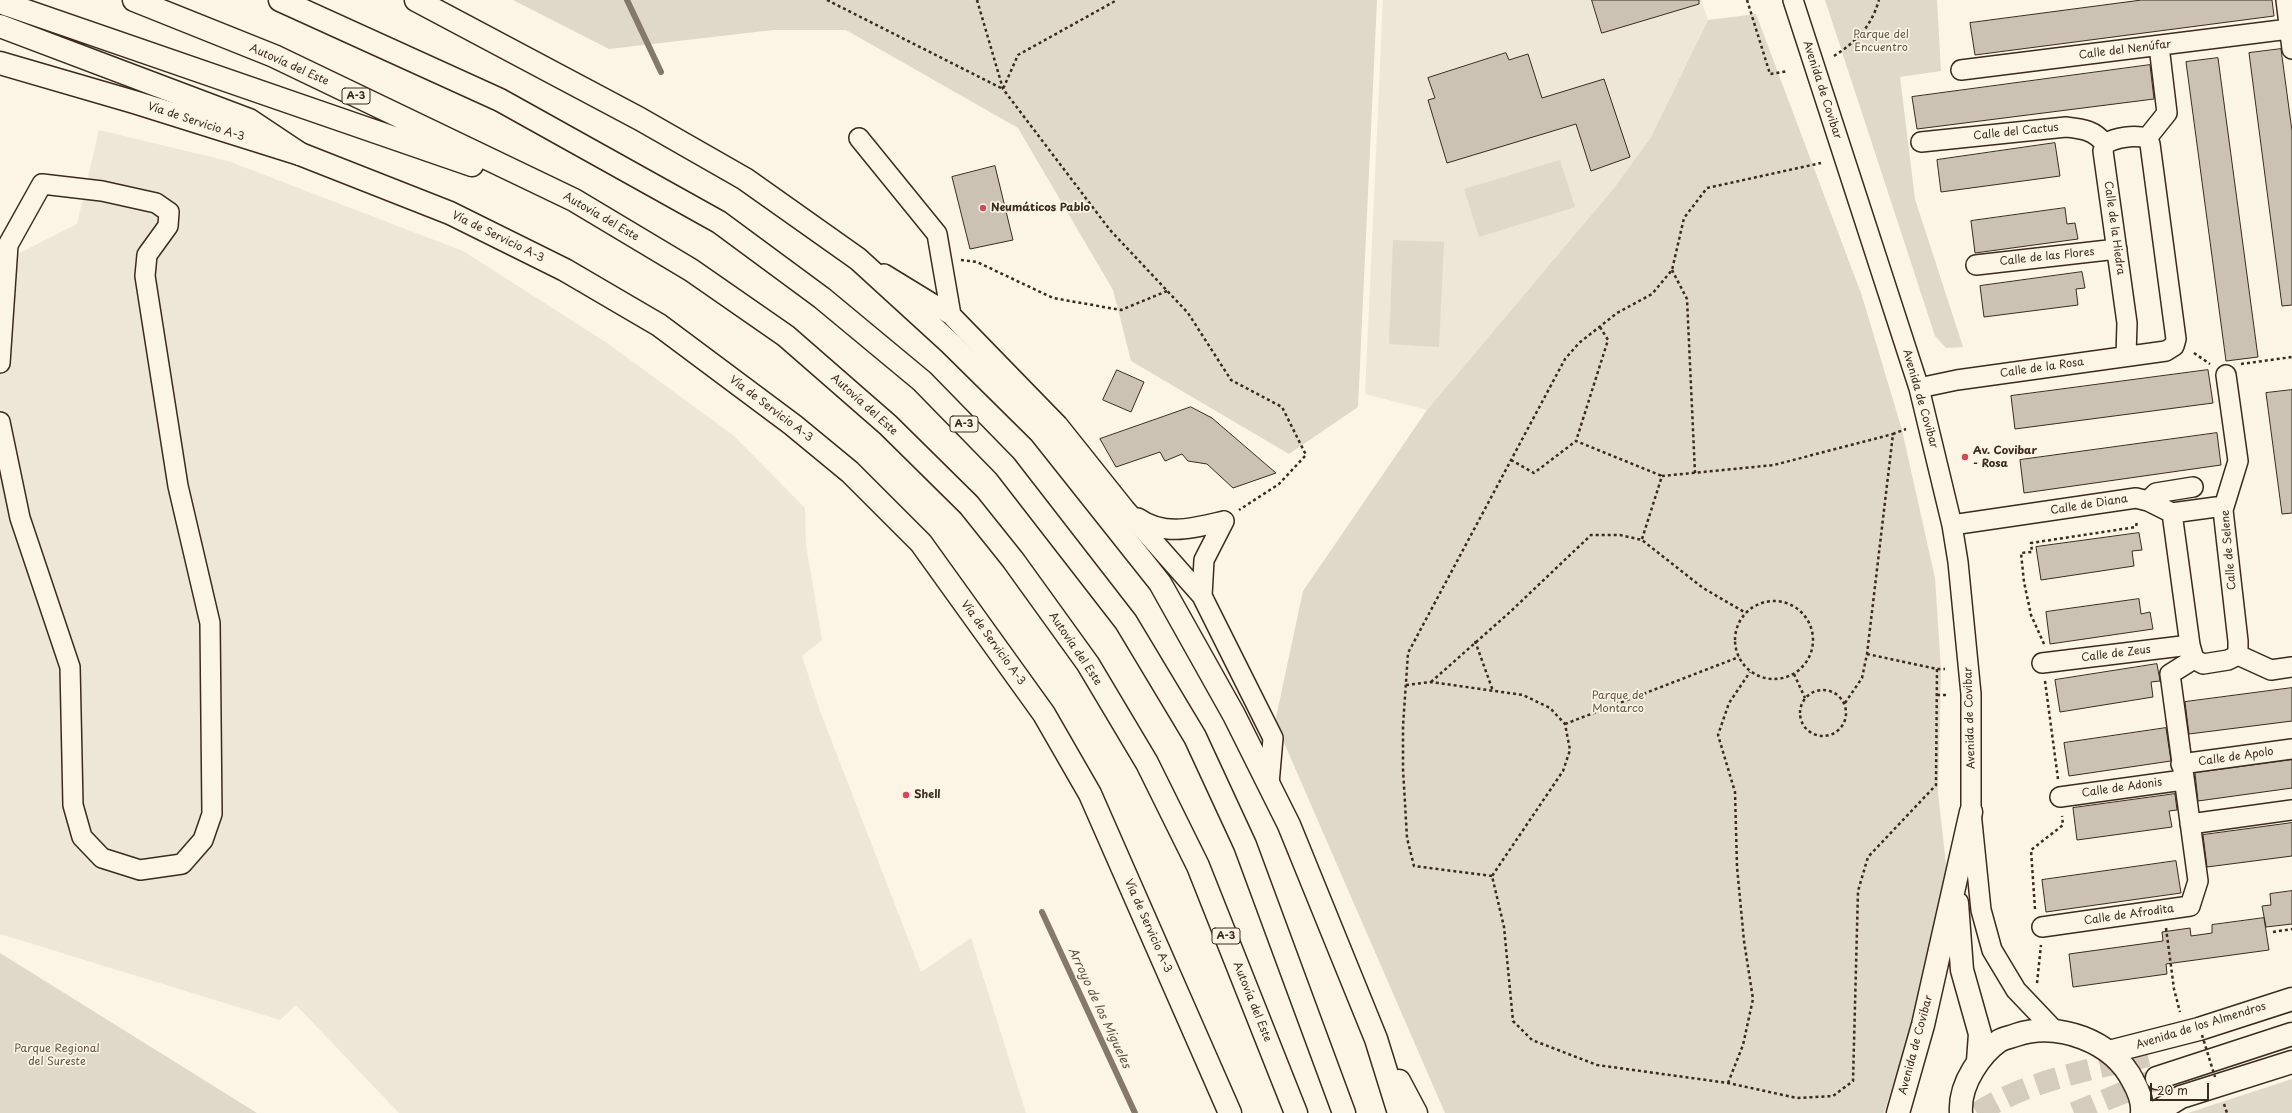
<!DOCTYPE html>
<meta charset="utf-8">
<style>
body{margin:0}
#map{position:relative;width:2292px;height:1113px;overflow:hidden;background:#fcf5e5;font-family:"Playpen Sans",sans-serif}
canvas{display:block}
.scale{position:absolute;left:2150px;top:1083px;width:59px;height:18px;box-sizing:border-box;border:2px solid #3b2a1e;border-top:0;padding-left:5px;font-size:12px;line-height:14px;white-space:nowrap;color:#3b2a1e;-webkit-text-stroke:3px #fcf5e5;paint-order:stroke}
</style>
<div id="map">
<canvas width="2292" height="1113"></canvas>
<div class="scale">20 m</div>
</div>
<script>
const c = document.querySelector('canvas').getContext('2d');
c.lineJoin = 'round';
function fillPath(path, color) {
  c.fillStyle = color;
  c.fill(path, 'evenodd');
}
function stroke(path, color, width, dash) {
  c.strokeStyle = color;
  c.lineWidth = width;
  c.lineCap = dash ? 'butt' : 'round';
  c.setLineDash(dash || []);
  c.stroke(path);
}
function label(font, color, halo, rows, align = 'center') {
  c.font = font + ' "Playpen Sans",sans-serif';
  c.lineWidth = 3.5;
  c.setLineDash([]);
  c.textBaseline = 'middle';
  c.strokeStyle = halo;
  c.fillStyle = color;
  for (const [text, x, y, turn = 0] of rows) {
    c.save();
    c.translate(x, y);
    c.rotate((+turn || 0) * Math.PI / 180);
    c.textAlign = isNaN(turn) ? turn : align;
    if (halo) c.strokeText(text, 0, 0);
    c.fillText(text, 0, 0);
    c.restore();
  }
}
const built = new Path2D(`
 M1383 0H1701L1708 20 1651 137 1614 188 1427 410 1365 394Z
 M99 130 228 161 463 251 607 343 733 435 805 508 806 545 822 640 802 656 820 711 921 972 971 938 1026 1113H399L296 1005 280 1020 0 934V263L77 224Z`);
const green = new Path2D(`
 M513 0H1377L1358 407 1289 454 1131 361 1113 290 1018 128 846 30H773L609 49Z
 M1825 0H1937L1941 71 1900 77 1915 199 1963 347 1946 348 1935 336Z
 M1756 14 1862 296 1902 430 1935 578 1941 670 1938 793 1947 873 1912 1023 1884 1113H1445L1275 722 1303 591 1427 410 1614 188 1651 137 1708 20Z
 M1560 160 1575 207 1479 237 1464 189Z
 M1393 240 1444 242 1439 347 1389 344Z
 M0 953 257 1113H0Z
 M2292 1079V1113H2188Z`);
const stream = new Path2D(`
 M627 0 661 72
 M1042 912 1135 1113`);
const building = new Path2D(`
 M1592 0H1699V4L1602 33Z
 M2142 0H2272L2274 16 1975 55 1970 23Z
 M2281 49 2292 131V305L2282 306 2249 53Z
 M1506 53 1509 60 1528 54 1542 98 1604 79 1630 157 1591 171 1576 124 1447 163 1428 100 1435 98 1428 78Z
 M2218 58 2258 357 2226 361 2186 62Z
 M2150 65 2154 99 1917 129 1912 97Z
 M2055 143 2060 176 1941 192 1937 160Z
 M995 166 1013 240 970 249 952 177Z
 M2065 208 2067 224 2075 223 2078 239 1975 253 1971 221Z
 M2082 272 2085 288 2076 289 2078 305 1984 317 1980 286Z
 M1117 370 1144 382 1131 412 1103 400Z
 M2208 370 2213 403 2015 429 2011 396Z
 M2292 390V513L2282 514 2266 393Z
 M1191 407 1212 418 1276 473 1233 488 1207 464 1188 461 1182 454 1165 461 1160 452 1116 467 1100 439Z
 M2217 433 2221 465 2024 493 2020 460Z
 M2139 533 2142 550 2132 551 2134 566 2041 580 2036 547Z
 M2139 599 2141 614 2150 612 2153 629 2050 644 2046 612Z
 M2157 664 2160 681 2151 682 2153 697 2060 712 2055 680Z
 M2292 688V721L2189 734 2185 702Z
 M2166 728 2171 761 2069 776 2064 743Z
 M2292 760V788L2198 801 2195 773Z
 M2175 794 2177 810 2169 811 2172 827 2077 840 2073 808Z
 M2292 823V856L2207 867 2203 835Z
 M2176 861 2181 893 2046 912 2042 880Z
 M2292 891V924L2266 927 2262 906 2271 905 2270 894Z
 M2264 918 2269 950 2166 964 2167 974 2073 987 2069 954 2163 941 2162 932 2190 928 2191 936 2212 933V925Z`);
const majorTunnel = new Path2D(`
 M1977 1113C2029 1080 2089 1070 2148 1056
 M2074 1113 2154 1080`);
const path = new Path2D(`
 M827 0 1003 89 1018 55 1117 0
 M977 0 1003 89 1110 230 1188 313 1231 380 1282 407 1306 455 1279 484 1239 510
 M1747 0 1770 74 1788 71
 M1834 56C1857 41 1871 27 1879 0
 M961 260 977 262 1053 298 1121 310 1167 291
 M1672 270 1687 299 1695 473
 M1600 327 1608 340 1576 441 1662 476
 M2194 353 2210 364
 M2241 364 2292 357
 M1511 460 1534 473 1576 441
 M1642 539 1662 476 1774 465 1893 434
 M1735 640a39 39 0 1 1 78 0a39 39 0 1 1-78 0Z
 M1475 641 1493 691
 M2044 644 2031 615 2024 582 2021 553 2032 552 2031 543 2136 527 2137 521
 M1867 654 1937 669H1945
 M1794 674 1805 698
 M2045 681 2058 779
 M1431 682 1510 612 1591 535H1620L1642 540 1703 588 1746 613
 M1406 685 1431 682 1523 695 1550 708 1565 724 1570 750 1563 771 1492 876 1504 927 1513 1021 1532 1040 1597 1065 1728 1083 1797 1098 1833 1096 1853 1081 1858 891 1868 857 1936 785 1937 669
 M1800 713a23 23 0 1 1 46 0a23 23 0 1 1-46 0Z
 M1937 695H1948
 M1845 703 1862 678 1867 654 1893 434 1906 429
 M1565 724 1739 657
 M1492 876 1414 866 1407 838 1403 769V726L1408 653 1565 359 1579 343 1617 313 1652 294 1672 270 1684 218 1707 188 1821 163
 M2035 909 2031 850 2063 825 2062 816
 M2166 928 2174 989 2180 1012
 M2273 932 2292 929
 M2037 983 2041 945
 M1728 1083 1743 1045 1753 999 1744 941 1737 867 1735 792 1718 735 1729 703 1750 672
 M2224 1104 2227 1113`);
const minor = new Path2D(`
 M1793 0 1919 388 1952 525 1958 562 1971 694V812L1981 910 1992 950 2016 990 2055 1031
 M2286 0 2292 49
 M1961 70 2289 29
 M859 138 937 234 951 315
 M2147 138 2167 113 2159 46
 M1921 142 2066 127C2083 129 2094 130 2105 144
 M1976 265 2117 249
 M884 274 951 315 1058 425 1125 509 1202 596 1273 738 1269 784
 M0 363 8 245 42 184 102 191 156 203 169 212 168 226 147 255 145 276 178 486 210 623 212 814 203 840 182 864 140 870 102 858 82 837 73 805 70 667 20 518 0 422
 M1919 388 1957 380 2166 351 2174 346 2176 339 2150 144 2147 138C2134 135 2116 137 2105 144L2103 151 2127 323 2126 356
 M2148 501 2156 493 2193 487
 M2172 513 2190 645 2194 659 2203 664 2228 660 2238 655V641L2223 510 2238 461 2226 375
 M1138 518C1165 537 1194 528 1224 521
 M1952 525 2136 498 2148 501 2172 513 2216 507 2223 510
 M1202 596 1204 560 1224 521
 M2238 655 2271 670 2292 667
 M2042 663 2190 645
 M2181 764 2292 749
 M2060 797 2183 780
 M2190 824 2292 810
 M2042 927 2190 906 2198 881 2170 674 2194 659`);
const major = new Path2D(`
 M416 0 640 119 745 179 858 259 951 344 1040 432 1160 583 1234 715 1289 825 1376 1039 1399 1113
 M0 63 134 102 300 154 450 213 565 270 659 325 793 425 850 472 921 543 1044 714 1090 794 1230 1113
 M1957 903 1962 970 1980 1034 1978 1061
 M2109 1052 2199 1029 2292 999
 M2157 1078 2292 1034
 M1399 1081 1416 1113
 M1898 1113 1923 1025 1971 812
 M1961 1113C1960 1098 1965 1083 1973 1070 1979 1060 1989 1048 1999 1041 2004 1038 2011 1037 2016 1035 2058 1021 2113 1041 2133 1081 2138 1090 2143 1103 2142 1113
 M2155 1113 2181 1097 2292 1062`);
const highway = new Path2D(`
 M134 0 274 56 574 200 691 270 786 336 888 425 969 505 1013 560 1088 664 1147 763 1198 866 1296 1113
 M280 0 500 100 719 222 822 298 922 381 1005 466 1126 622 1195 737 1245 845 1344 1113
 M0 2 472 165
 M0 26 249 120 300 154`);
const pathBridge = new Path2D(`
 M2202 1035 2215 1077`);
const markers = [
 [983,208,4,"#d1495b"],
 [1965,457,4,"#d1495b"],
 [906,795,4,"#d1495b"]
];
const shields = [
 [356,96,28],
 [964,424,28],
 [1226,936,28]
];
const shieldNames = [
 ["A-3",356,96],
 ["A-3",964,424],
 ["A-3",1226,936]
];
const parkNames = [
 ["Parque del",1881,35],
 ["Encuentro",1881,48],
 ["Parque de",1618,696],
 ["Montarco",1618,709],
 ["Parque Regional",57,1049],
 ["del Sureste",57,1062]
];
const streetNames = [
 ["Calle del Nenúfar",2125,50,-7],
 ["Autovía del Este",289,65,24],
 ["Avenida de Covibar",1822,90,72],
 ["Vía de Servicio A-3",196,122,18],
 ["Calle del Cactus",2016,132,-6],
 ["Autovía del Este",601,217,30],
 ["Calle de la Hiedra",2114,228,82],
 ["Vía de Servicio A-3",498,237,26],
 ["Calle de las Flores",2047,257,-6],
 ["Calle de la Rosa",2042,368,-8],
 ["Avenida de Covibar",1920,399,74],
 ["Autovía del Este",864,405,42],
 ["Vía de Servicio A-3",771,409,37],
 ["Calle de Diana",2089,505,-9],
 ["Calle de Selene",2229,550,-95],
 ["Vía de Servicio A-3",993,643,54],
 ["Autovía del Este",1075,649,56],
 ["Calle de Zeus",2116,654,-7],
 ["Avenida de Covibar",1970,718,-92],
 ["Calle de Apolo",2236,757,-8],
 ["Calle de Adonis",2122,788,-8],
 ["Calle de Afrodita",2129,915,-8],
 ["Vía de Servicio A-3",1148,926,66],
 ["Autovía del Este",1252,1002,68],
 ["Avenida de los Almendros",2201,1026,-17],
 ["Avenida de Covibar",1916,1045,-75]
];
const poiNames = [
 ["Neumáticos Pablo",991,208],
 ["Av. Covibar",1973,451],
 ["- Rosa",1973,464],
 ["Shell",914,795]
];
const waterNames = [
 ["Arroyo de los Migueles",1099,1008,65]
];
fillPath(built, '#eee6d6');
fillPath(green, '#e0d8c8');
stroke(stream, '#85796b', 6);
fillPath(building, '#ccc2b3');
stroke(building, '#3b2a1e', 1);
stroke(majorTunnel, '#d5ccbd', 22, [22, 11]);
stroke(minor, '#3b2a1e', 22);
stroke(major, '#3b2a1e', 25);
stroke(highway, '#3b2a1e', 25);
stroke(path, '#3b2a1e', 2.5, [3, 3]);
stroke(minor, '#fcf5e5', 19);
stroke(major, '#fcf5e5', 22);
stroke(highway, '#fcf5e5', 22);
stroke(pathBridge, '#3b2a1e', 2.5, [3, 3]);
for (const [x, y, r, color] of markers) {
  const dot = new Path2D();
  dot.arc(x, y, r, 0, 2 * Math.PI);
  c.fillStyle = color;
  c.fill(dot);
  stroke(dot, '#fcf5e5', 1.5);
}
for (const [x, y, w] of shields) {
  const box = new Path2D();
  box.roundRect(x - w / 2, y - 8, w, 16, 3);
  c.fillStyle = '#fcf5e5';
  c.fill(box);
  stroke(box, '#3b2a1e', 1);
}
label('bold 10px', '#3b2a1e', null, shieldNames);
label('11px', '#645648', '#fcf5e5', parkNames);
label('11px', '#3b2a1e', '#fcf5e5', streetNames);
label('bold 11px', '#3b2a1e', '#fcf5e5', poiNames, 'left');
label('italic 12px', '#605144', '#fcf5e5', waterNames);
</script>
